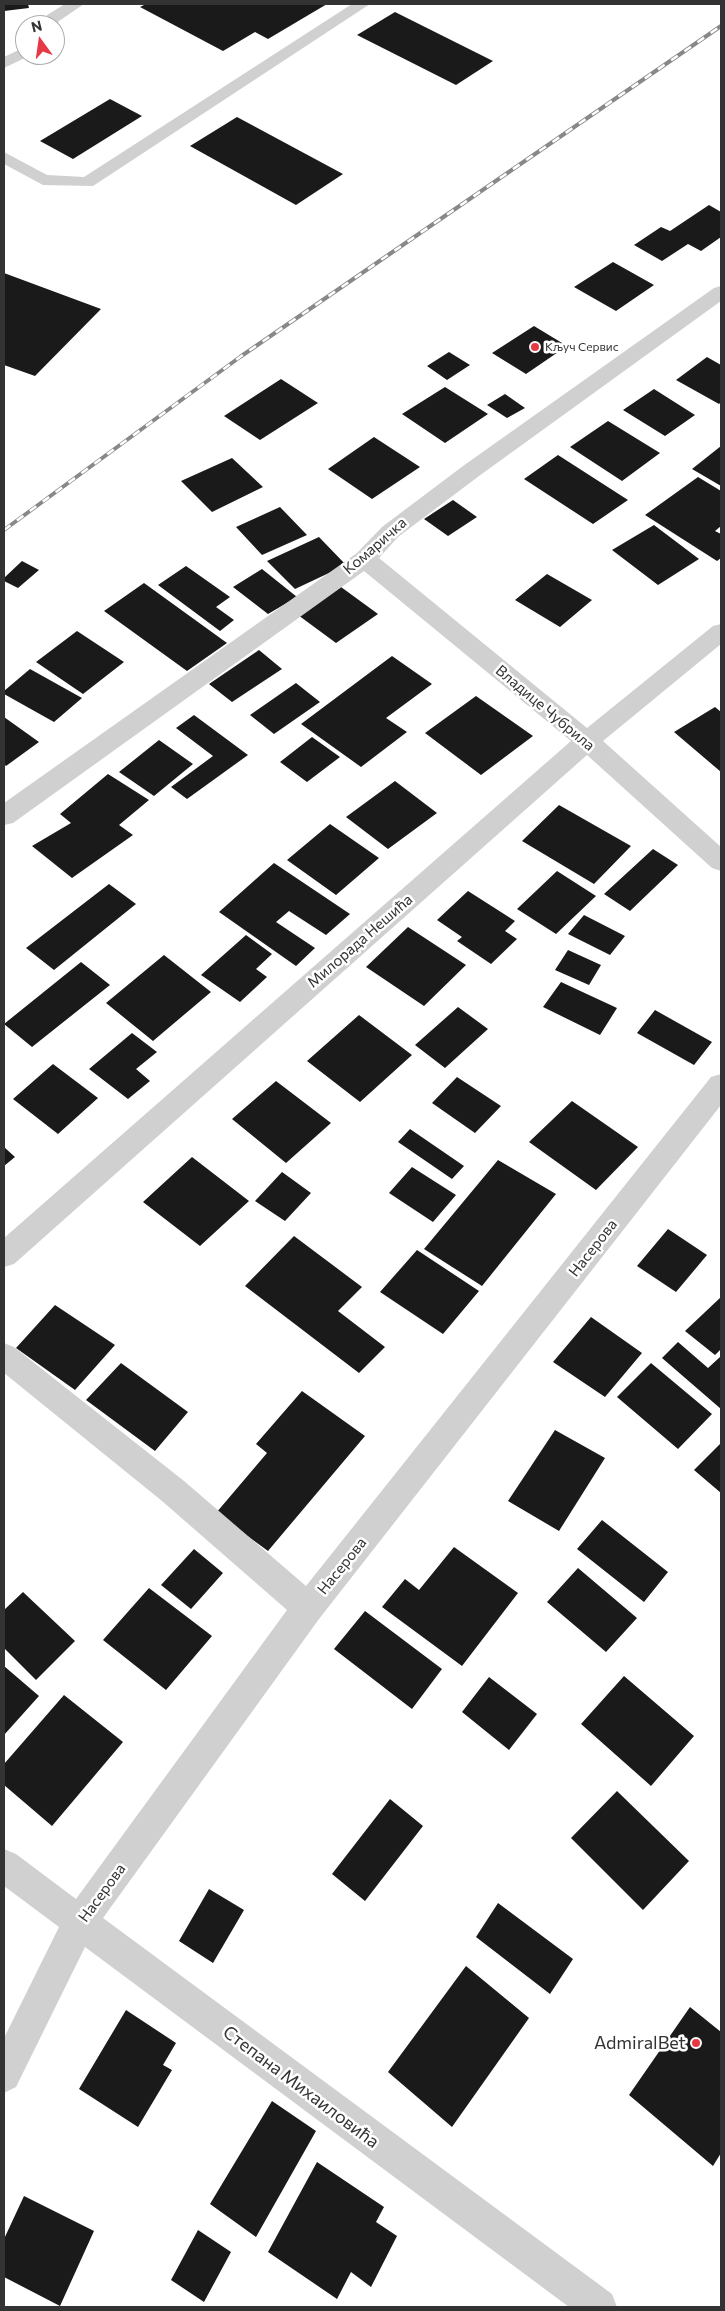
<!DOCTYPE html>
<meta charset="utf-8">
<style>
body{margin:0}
#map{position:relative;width:725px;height:2311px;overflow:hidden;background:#fff;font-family:Commissioner,sans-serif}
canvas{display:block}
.frame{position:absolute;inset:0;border:5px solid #333;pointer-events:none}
.north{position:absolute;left:15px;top:15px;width:50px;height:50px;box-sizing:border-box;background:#fff;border:1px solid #adadad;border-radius:50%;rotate:346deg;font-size:14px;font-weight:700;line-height:20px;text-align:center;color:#333}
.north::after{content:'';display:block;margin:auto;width:18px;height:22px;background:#e63946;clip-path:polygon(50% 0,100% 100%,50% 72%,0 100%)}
</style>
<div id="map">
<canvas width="725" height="2311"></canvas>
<div class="frame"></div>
<div class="north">N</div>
</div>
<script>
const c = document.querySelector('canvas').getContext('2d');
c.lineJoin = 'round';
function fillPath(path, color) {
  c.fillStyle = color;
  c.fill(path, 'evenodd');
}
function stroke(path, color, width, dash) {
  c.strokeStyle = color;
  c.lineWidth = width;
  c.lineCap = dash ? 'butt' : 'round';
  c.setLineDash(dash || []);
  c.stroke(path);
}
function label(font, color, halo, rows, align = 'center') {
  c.font = font + ' Commissioner,sans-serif';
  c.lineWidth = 5;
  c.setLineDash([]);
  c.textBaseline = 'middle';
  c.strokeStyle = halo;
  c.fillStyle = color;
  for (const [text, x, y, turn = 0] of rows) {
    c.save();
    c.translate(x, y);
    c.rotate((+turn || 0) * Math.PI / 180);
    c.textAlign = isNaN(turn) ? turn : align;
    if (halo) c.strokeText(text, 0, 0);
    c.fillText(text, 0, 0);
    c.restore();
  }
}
const building = new Path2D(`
 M4 4H28L29 8 4 11Z
 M146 4H327L268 39 255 32 223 51 140 7Z
 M395 12 493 61 456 85 357 35Z
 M110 99 142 116 73 159 40 141Z
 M237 117 343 174 296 205 190 146Z
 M709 205 721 212V237L701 251 688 244 662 261 634 245 661 227 670 231Z
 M613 262 654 285 616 311 574 287Z
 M4 273 101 309 35 376 4 365Z
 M534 326 567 346 526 374 492 353Z
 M449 352 470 365 447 380 427 366Z
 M707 357 721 365V402L719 404 676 380Z
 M281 379 318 403 260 440 224 416Z
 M445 387 488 414 445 443 402 414Z
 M654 389 695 415 665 436 623 410Z
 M505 394 525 408 507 418 487 405Z
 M608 421 660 453 622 481 570 447Z
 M374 437 420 467 372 499 328 469Z
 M721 446V486L692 469Z
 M558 455 628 500 593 524 524 479Z
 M232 458 263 487 212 512 181 481Z
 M698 477 721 491V526L715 531 721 534V558L717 561 645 515Z
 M453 500 477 517 448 536 424 519Z
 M280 507 307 535 262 555 236 527Z
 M654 525 699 559 658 585 612 550Z
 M319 537 346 565 295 589 267 561Z
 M22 561 39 570 18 588 4 581V578Z
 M186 566 230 597 216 607 234 620 220 631 158 585Z
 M262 569 297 597 268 614 233 587Z
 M547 574 592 600 560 627 515 600Z
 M144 583 227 643 187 671 104 611Z
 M341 587 378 614 336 643 298 615Z
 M77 631 124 662 83 694 36 662Z
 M259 650 282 669 232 702 209 684Z
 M392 656 432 684 386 718 407 732 361 767 301 724Z
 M30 669 82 698 54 722 4 694V691Z
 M296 683 320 702 274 734 250 715Z
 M476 696 533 736 481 775 425 733Z
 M715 707 721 712V772L674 732Z
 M194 715 248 755 187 799 171 787 213 756 176 728Z
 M4 717 39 742 6 766 4 764Z
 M312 737 340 757 307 782 280 762Z
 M159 740 193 764 154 796 119 772Z
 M108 774 149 800 119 825 133 835 72 878 32 846 71 823 60 814Z
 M395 781 437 813 388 849 346 817Z
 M559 805 631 846 594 884 522 841Z
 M330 824 379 858 336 895 287 860Z
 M653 849 678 865 630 911 604 894Z
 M274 863 350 914 326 935 289 911 276 922 315 948 296 966 219 912Z
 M557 871 596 896 556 934 517 909Z
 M109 884 136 904 54 970 26 948Z
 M468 891 515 921 505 931 517 939 491 964 457 941 462 937 437 920Z
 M584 915 625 936 610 955 568 934Z
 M408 927 466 965 424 1006 366 967Z
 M246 935 272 954 256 969 267 977 240 1002 201 975Z
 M568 950 601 965 589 985 555 970Z
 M164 955 211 992 153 1041 106 1003Z
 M81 962 110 985 32 1047 4 1024Z
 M561 982 617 1008 600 1035 543 1007Z
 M458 1007 488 1029 445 1068 415 1045Z
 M655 1010 712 1042 694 1065 637 1033Z
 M359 1015 412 1055 360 1102 307 1061Z
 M132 1033 157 1052 136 1069 150 1081 128 1099 89 1069Z
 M53 1064 98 1098 58 1134 13 1099Z
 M457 1077 501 1106 475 1133 432 1103Z
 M276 1081 331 1123 286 1163 232 1119Z
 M572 1101 638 1147 596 1190 529 1142Z
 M410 1129 464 1166 452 1179 398 1142Z
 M4 1147 15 1157 4 1166Z
 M192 1157 249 1201 200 1246 143 1202Z
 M498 1160 556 1194 482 1286 424 1249Z
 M412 1167 456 1195 433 1222 389 1193Z
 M282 1172 311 1193 285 1221 255 1201Z
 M668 1229 707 1255 676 1292 637 1266Z
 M294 1236 362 1287 338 1311 385 1347 359 1373 245 1286Z
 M417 1250 479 1291 443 1334 380 1292Z
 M721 1297V1349L715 1355 685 1331Z
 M55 1305 115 1345 75 1390 16 1348Z
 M591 1317 642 1353 605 1397 553 1362Z
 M678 1342 708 1368 720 1357 721 1358V1409L662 1358Z
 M121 1363 188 1412 155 1451 86 1400Z
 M651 1363 712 1414 678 1449 617 1397Z
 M302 1391 365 1436 268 1551 216 1513 267 1453 256 1444Z
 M555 1430 605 1458 559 1531 508 1501Z
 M721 1443V1493L694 1470Z
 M602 1520 668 1572 644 1602 577 1549Z
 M454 1547 518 1593 462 1666 382 1607 405 1579 419 1590Z
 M194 1549 223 1573 191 1609 161 1585Z
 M578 1568 637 1618 606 1652 547 1602Z
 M149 1588 212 1636 166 1690 103 1640Z
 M23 1592 75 1641 36 1680 4 1648V1610Z
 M365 1611 442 1669 412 1709 334 1649Z
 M4 1666 39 1696 4 1735Z
 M624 1676 694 1736 651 1786 581 1724Z
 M489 1677 537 1714 509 1750 462 1712Z
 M64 1695 123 1742 52 1826 4 1785V1764Z
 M617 1791 689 1861 643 1910 571 1838Z
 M390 1799 423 1826 365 1901 332 1874Z
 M209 1889 244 1910 213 1963 179 1941Z
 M498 1903 573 1959 550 1994 476 1937Z
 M466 1966 529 2018 452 2127 388 2072Z
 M690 2007 721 2032V2153L713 2166 629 2095Z
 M126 2010 176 2043 163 2065 172 2070 138 2127 79 2089Z
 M272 2101 316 2131 256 2237 210 2204Z
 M317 2162 384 2207 376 2222 397 2236 371 2287 351 2272 337 2299 268 2252Z
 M24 2196 94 2231 60 2306 4 2277V2239Z
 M198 2230 231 2252 204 2302 171 2280Z`);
const service = new Path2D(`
 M65 4H84L59 21 55 28V25H41L47 15Z
 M352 4H370L93 186 43 185 4 164V152L47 175 84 177Z
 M25 47V55H31L4 68V57Z`);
const minor = new Path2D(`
 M721 286V301L479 476 398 537 379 558 587 728 713 626 721 624V644L603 741 721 847V871L712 868 587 755 14 1264 4 1267V1238L571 741 364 571 13 823 4 825V803L357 553 382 527 463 466 714 288Z
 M721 1074V1105L319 1619 103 1918 612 2294 617 2307H569L85 1947 16 2087 4 2093V2038L59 1927 4 1886V1849L16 1854 76 1899 287 1610 162 1501 4 1373V1343L14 1347 184 1481 306 1586 711 1077Z`);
const rail = new Path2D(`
 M4 530 240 357 721 26`);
const markers = [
 [535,347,5,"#e63946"],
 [696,2043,5,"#e63946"]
];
const farPoinames = [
 ["Кључ Сервис",545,347]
];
const streetNames = [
 ["Комаричка",375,546,-41],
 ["Владице Чубрила",545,708,40],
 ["Милорада Нешића",360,941,-41],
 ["Насерова",593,1248,-52],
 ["Насерова",342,1566,-51],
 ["Насерова",102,1893,-54]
];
const nearPoinames = [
 ["AdmiralBet",686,2043]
];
const nearStreetnames = [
 ["Степана Михаиловића",301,2087,37]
];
fillPath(building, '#1a1a1a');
fillPath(service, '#d0d0d0');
fillPath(minor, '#d0d0d0');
stroke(rail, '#888', 4);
stroke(rail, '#fff', 2.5, [8]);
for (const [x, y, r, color] of markers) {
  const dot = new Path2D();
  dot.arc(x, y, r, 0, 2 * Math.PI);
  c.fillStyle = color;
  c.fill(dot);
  stroke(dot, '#fff', 2);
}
label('12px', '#333', '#fff', farPoinames, 'left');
label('15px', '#333', '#fff', streetNames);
label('18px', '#333', '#fff', nearPoinames, 'right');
label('18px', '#333', '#fff', nearStreetnames);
</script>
